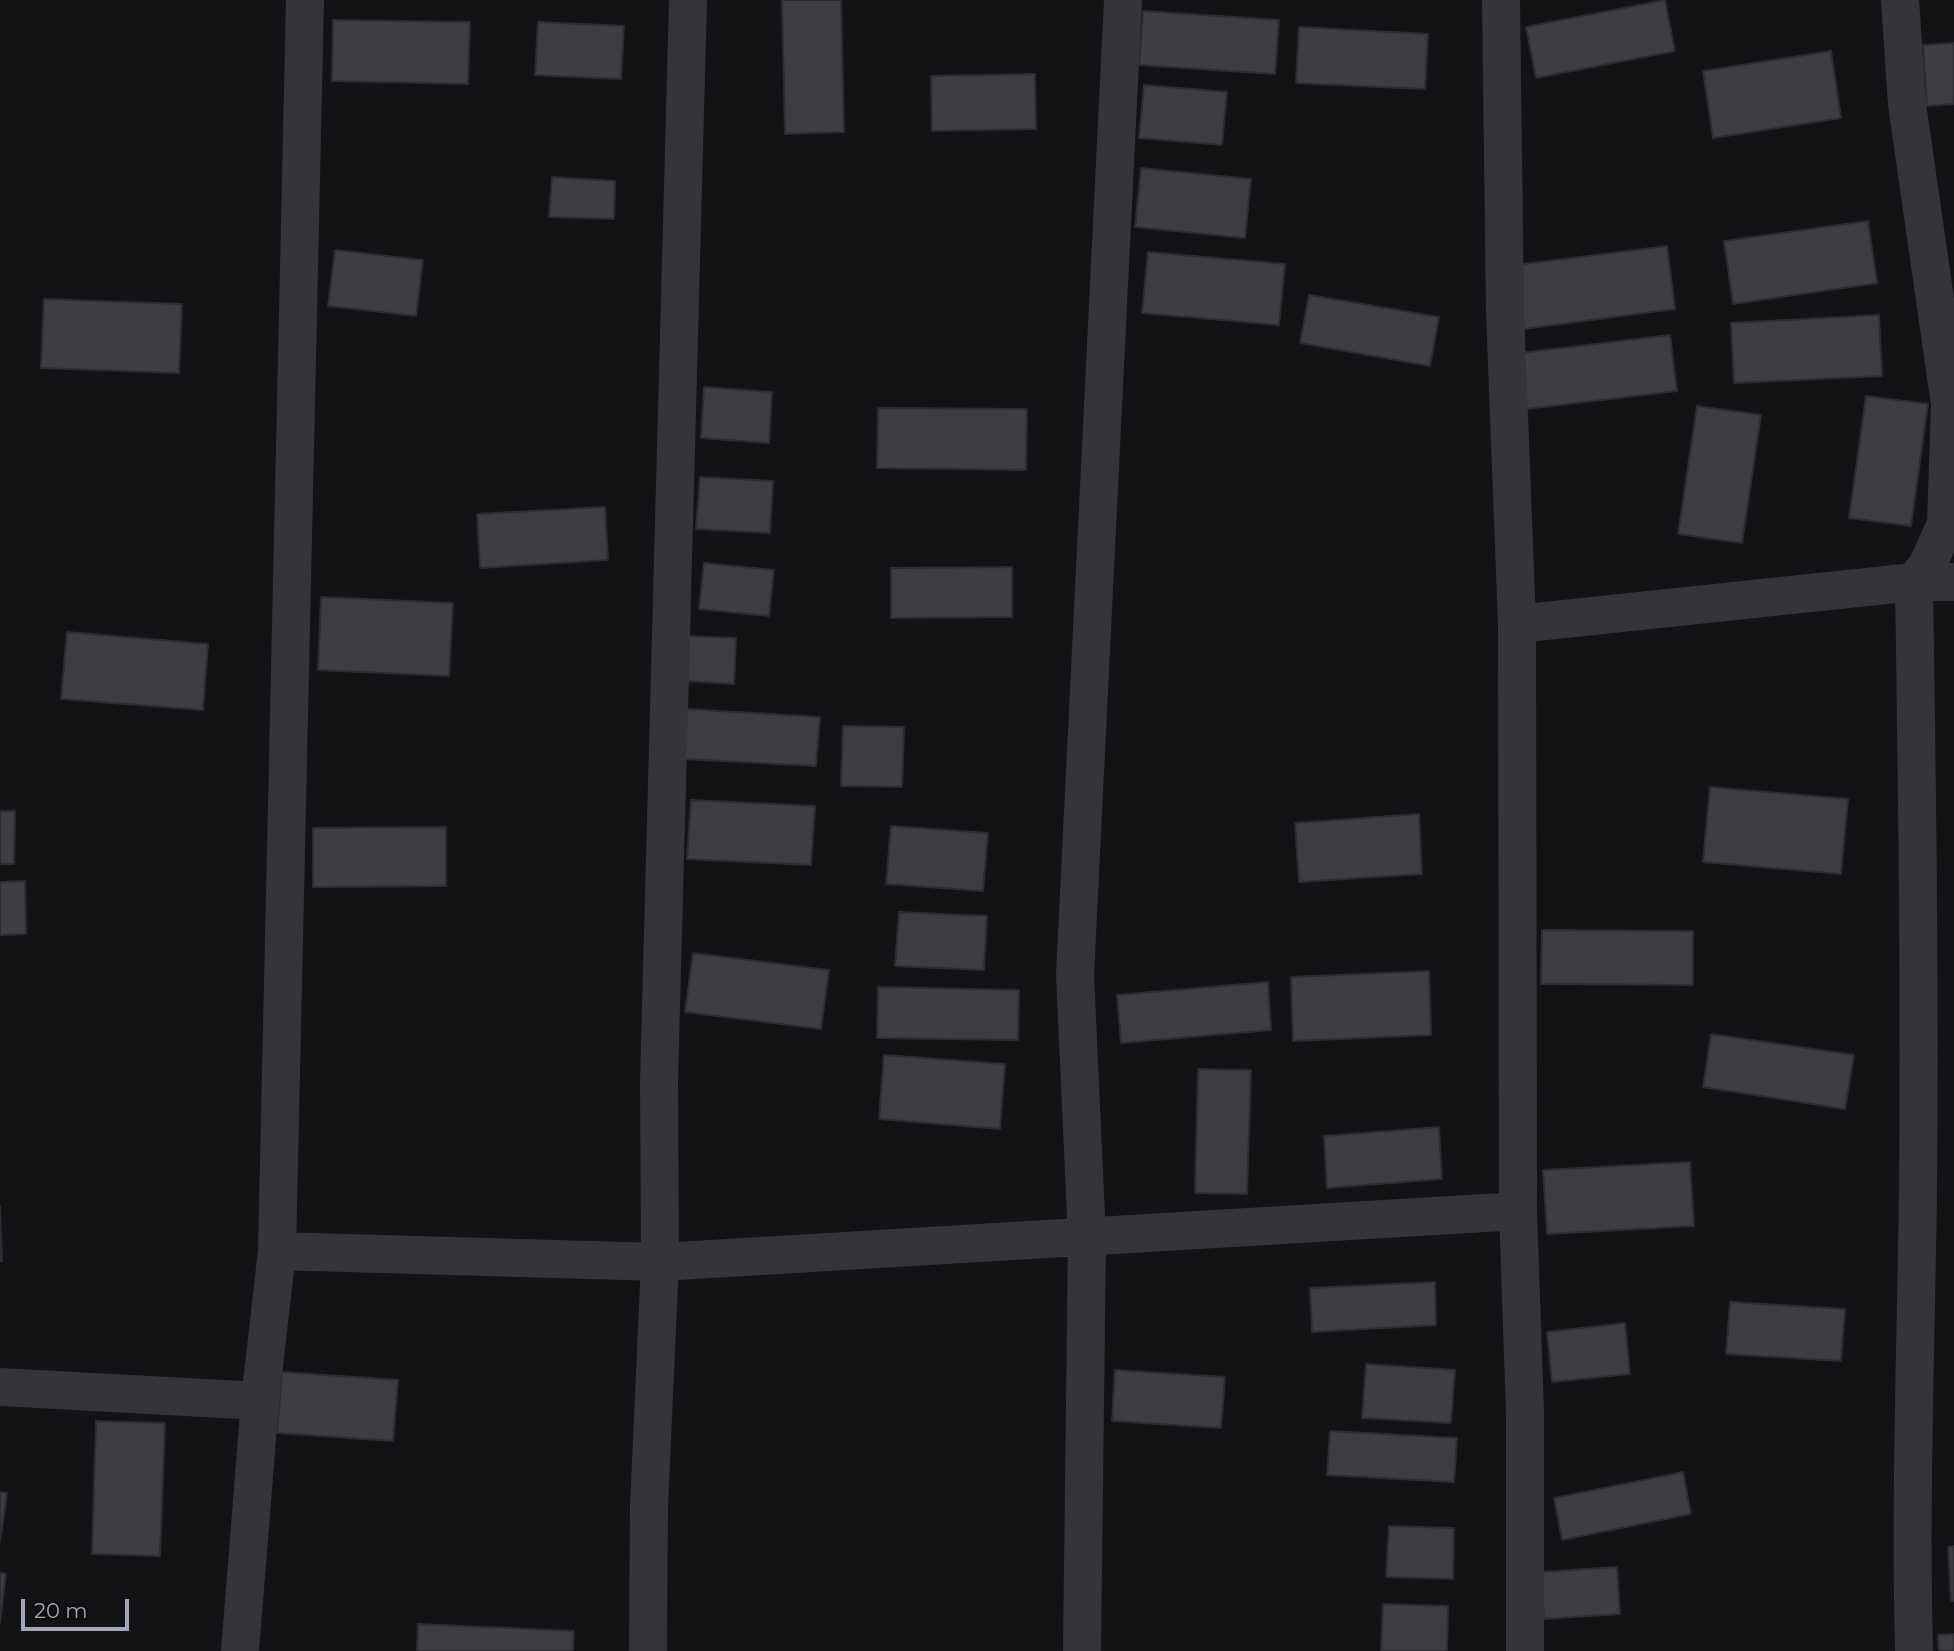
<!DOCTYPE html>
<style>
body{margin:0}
#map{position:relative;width:1954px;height:1651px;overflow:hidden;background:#131315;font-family:Montserrat,sans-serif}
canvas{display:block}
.scale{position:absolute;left:21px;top:1599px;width:108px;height:32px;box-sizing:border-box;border:4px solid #a4a8b6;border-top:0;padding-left:9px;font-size:21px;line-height:24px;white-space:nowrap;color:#a4a8b6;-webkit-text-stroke:5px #0e0e10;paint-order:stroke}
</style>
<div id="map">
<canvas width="1954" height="1651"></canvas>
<div class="scale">20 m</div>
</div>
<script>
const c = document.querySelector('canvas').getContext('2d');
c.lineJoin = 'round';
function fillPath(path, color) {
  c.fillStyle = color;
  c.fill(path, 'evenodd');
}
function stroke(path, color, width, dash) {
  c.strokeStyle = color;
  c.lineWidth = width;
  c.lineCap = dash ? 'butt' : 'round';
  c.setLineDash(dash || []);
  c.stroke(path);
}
const building = new Path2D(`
 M782 0H841L844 132 785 134Z
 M1665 0 1675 51 1536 78 1526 27Z
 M1143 11 1279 20 1275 74 1139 65Z
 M333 20 470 22 468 84 332 81Z
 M538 22 624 26 621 79 535 75Z
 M1299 27 1428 34 1425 89 1296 83Z
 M1954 43V104L1927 106 1923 45Z
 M1831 51 1841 118 1713 138 1703 71Z
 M1035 74 1036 129 932 131 931 76Z
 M1144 85 1227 92 1222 145 1139 138Z
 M1141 168 1251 179 1245 238 1135 227Z
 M552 177 615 181 614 219 549 217Z
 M1868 221 1877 283 1733 304 1724 241Z
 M1667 246 1675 309 1523 329 1516 265Z
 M335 250 423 260 416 316 328 306Z
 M1148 252 1285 264 1279 325 1142 313Z
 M1309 295 1439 317 1430 366 1300 343Z
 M44 299 182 304 179 373 41 368Z
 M1879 315 1882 376 1734 383 1731 323Z
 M1670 335 1677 391 1526 409 1520 353Z
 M704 387 772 392 769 443 701 438Z
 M1866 396 1928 404 1911 526 1849 518Z
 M1697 406 1761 415 1742 543 1678 534Z
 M878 408 1027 409 1026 470 877 468Z
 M700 477 773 481 770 533 696 529Z
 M605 507 608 560 480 568 477 514Z
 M704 563 774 570 769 616 699 609Z
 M1012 567V617L891 618V568Z
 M321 597 453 603 449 676 318 670Z
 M67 632 208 644 203 710 61 699Z
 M688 636 736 638 734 684 686 681Z
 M686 709 820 717 816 766 684 759Z
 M843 726 904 727 902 787 841 786Z
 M1710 787 1848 799 1841 874 1703 862Z
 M691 800 815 806 811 865 687 859Z
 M0 811H15L14 864H0Z
 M1419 814 1422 874 1299 882 1295 823Z
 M891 826 988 833 983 891 886 884Z
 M446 827V886L313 887V828Z
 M25 881 26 934 0 935V882Z
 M899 912 987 916 984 970 895 966Z
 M1542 930 1693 931V985L1541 984Z
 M693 953 829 970 821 1029 685 1012Z
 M1429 971 1431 1035 1293 1041 1291 977Z
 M1268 982 1271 1030 1121 1043 1117 995Z
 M878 987 1019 990 1018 1040 877 1038Z
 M1711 1034 1854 1055 1845 1109 1703 1087Z
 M884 1055 1005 1064 1000 1129 879 1119Z
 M1198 1069 1251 1070 1247 1194 1195 1193Z
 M1439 1127 1442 1179 1327 1188 1324 1136Z
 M1690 1162 1694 1226 1547 1234 1543 1170Z
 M0 1206 2 1261H0Z
 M1435 1282 1436 1325 1312 1332 1310 1288Z
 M1730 1302 1845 1309 1841 1361 1726 1354Z
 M1625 1323 1630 1374 1552 1382 1547 1332Z
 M1366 1364 1455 1370 1451 1423 1362 1418Z
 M1115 1370 1225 1377 1221 1428 1112 1421Z
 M282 1372 398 1380 393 1441 277 1433Z
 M96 1421 165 1423 160 1556 92 1554Z
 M1330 1431 1457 1438 1454 1482 1327 1475Z
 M1683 1472 1691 1514 1562 1540 1554 1498Z
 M0 1492 7 1493 0 1542Z
 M1389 1526 1454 1528 1453 1579 1386 1577Z
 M1954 1546V1601H1951L1948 1547Z
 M1617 1567 1620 1614 1544 1619 1541 1572Z
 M0 1573 6 1574 0 1623Z
 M1383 1604 1448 1606 1447 1651H1381Z
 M418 1624 574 1631 573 1651H417Z
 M1954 1634V1651H1939L1938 1635Z`);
const minor = new Path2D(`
 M1501 0 1505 312 1517 624 1518 1211 1525 1412V1651
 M1900 0 1907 104 1950 404 1946 524 1927 566 1914 582C1917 785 1920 987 1918 1189 1916 1343 1910 1497 1914 1651
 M1517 624 1914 582H1954
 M277 1251 660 1262 1518 1211
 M0 1387 260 1401
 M240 1651 260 1401 277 1251 305 0
 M648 1651 649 1506 660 1262 659 1082 688 0
 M1082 1651 1087 1238 1075 975 1123 0`);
fillPath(building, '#3d3d42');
stroke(building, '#2d2d31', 2);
stroke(minor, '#34353a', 38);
</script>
